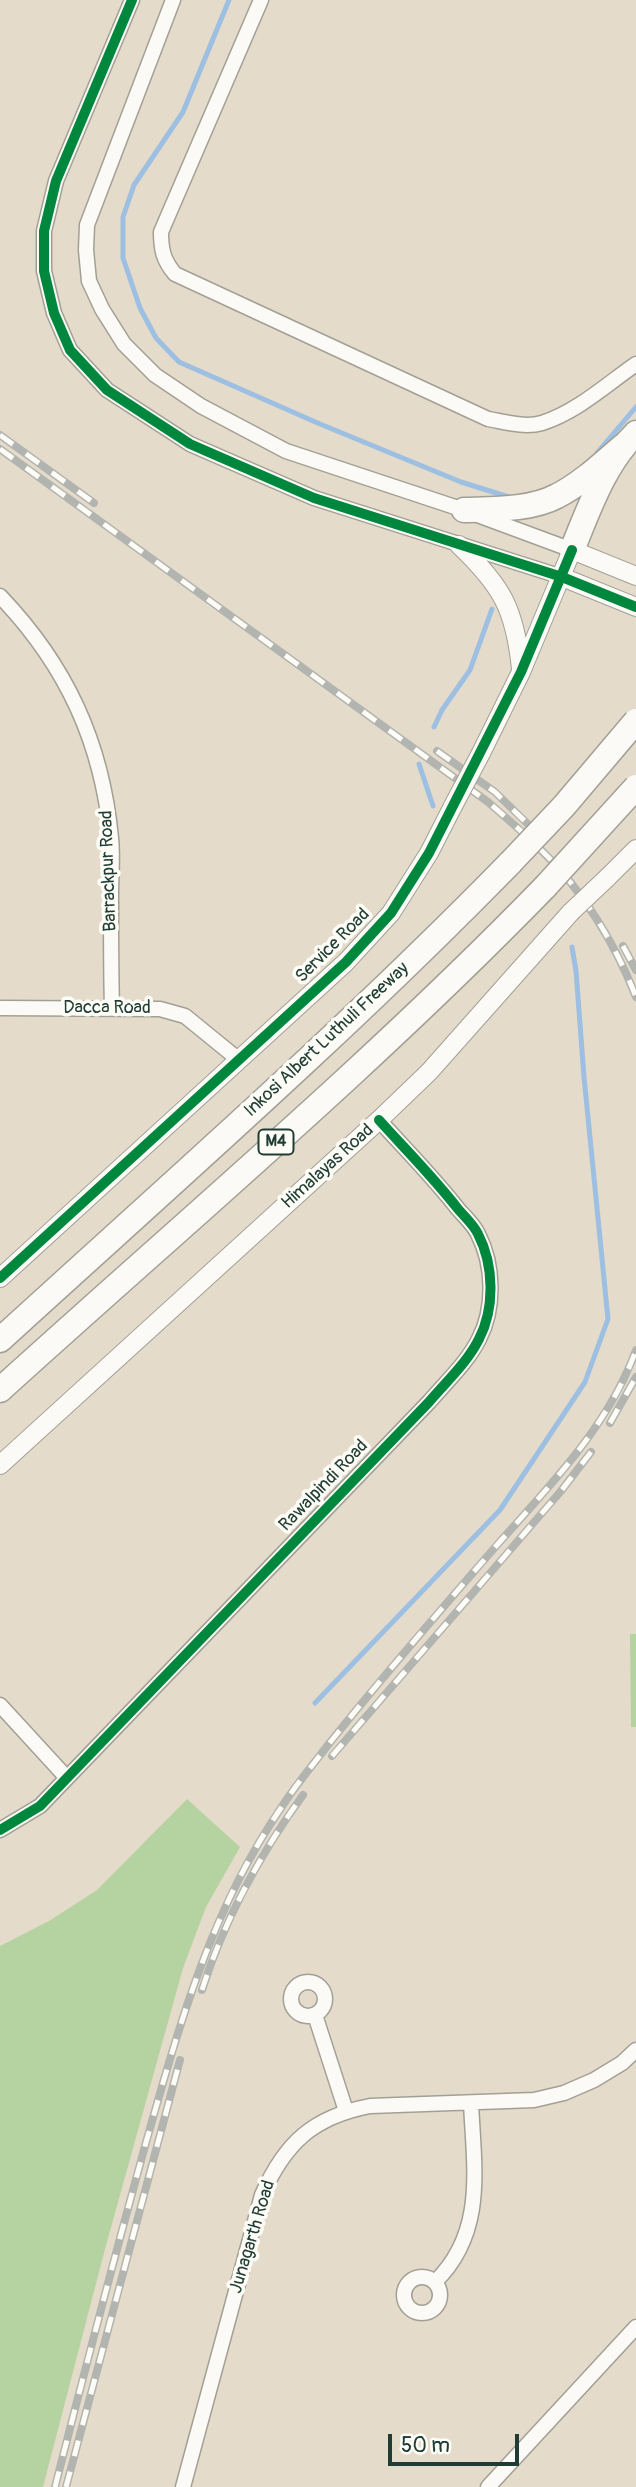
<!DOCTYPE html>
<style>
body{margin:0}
#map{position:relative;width:636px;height:2487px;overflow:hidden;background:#e5dbca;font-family:Pangolin,sans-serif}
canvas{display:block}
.scale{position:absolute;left:388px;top:2434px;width:131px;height:32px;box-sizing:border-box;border:4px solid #1f3d34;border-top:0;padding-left:9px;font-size:21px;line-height:24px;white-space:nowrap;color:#1f3d34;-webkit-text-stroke:5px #fdfcf7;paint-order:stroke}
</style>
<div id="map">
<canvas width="636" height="2487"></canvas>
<div class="scale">50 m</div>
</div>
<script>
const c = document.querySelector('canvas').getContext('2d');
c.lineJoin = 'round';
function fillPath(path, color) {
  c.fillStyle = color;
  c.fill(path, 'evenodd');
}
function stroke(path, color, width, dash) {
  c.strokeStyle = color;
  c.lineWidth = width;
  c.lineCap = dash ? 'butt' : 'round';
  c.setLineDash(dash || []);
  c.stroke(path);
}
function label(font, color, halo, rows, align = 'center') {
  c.font = font + ' Pangolin,sans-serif';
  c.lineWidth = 7;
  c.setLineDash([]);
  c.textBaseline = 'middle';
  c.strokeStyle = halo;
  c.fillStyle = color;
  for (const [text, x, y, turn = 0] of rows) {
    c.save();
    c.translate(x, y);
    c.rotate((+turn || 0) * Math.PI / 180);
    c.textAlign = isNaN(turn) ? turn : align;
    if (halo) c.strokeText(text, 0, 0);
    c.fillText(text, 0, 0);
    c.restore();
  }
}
const green = new Path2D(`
 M630 1634H636V1727H631Z
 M187 1799 240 1847 206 1907 183 1968 105 2249 43 2487H0V1946L49 1921 97 1890Z`);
const stream = new Path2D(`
 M229 0 183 112 134 185 123 217V258L140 308 156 338 179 362 320 424 461 482 512 498
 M597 453 636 407
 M434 727 442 710 470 670 492 609
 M419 764 433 806
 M315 1703 500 1510 585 1382 608 1319 584 1077 576 971 572 947`);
const minor = new Path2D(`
 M132 0 56 181 44 231V271L54 313 70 350 107 390 190 444 314 498 562 577
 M173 0 87 225 86 250 89 281 102 309 124 344 155 375 201 406 286 451 464 510 572 550
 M261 0 161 232C161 249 163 260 175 274L488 419C505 422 525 428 542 423 577 412 607 384 636 364
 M0 596C66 665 102 742 111 838 113 857 111 877 111 896 111 934 111 971 112 1008
 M0 1008 160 1009 185 1016 239 1060
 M0 1705 67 1778
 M0 1830 40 1806 429 1402C446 1382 467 1363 479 1339 495 1308 494 1265 478 1234 474 1225 465 1217 458 1209 434 1178 406 1150 379 1120
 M291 1999a17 17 0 1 1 34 0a17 17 0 1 1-34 0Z
 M315 2015 346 2111
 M404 2295a18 18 0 1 1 36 0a18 18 0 1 1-36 0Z
 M435 2282C486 2232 474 2169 471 2103
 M183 2487 262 2195C285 2143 313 2117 370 2106L534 2100 564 2093 594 2080 622 2063 636 2050
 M488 2487 636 2327`);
const tertiary = new Path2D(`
 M459 545C502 586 515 609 521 669
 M562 577 636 607
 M481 753 521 672 572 550 636 576
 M607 878 636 849
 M0 1278 346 962 391 913 429 853 453 806
 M0 1465 379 1120 429 1072 571 912`);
const motorway = new Path2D(`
 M464 510C493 509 531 510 557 496 581 484 602 464 623 446
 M572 550C589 509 604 464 636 433
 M0 1340C172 1183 348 1029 511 862
 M0 1390C183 1224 373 1064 545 887`);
const rail = new Path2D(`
 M0 435 94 503
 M0 449 488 802C505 817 523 832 540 849 582 889 615 943 636 997
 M437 751 495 792 537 833
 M623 946 636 970
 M610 1423 636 1377
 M332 1756 561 1491 591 1452
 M202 1990C224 1921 260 1854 303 1795
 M55 2487C84 2373 114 2259 145 2146 179 2026 210 1912 281 1808 295 1786 312 1766 328 1745 382 1677 440 1611 497 1545 550 1485 608 1427 636 1350
 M66 2487 180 2060`);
const tertiaryBridge = new Path2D(`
 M453 806 481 753
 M571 912 607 878`);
const motorwayBridge = new Path2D(`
 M511 862 564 806 636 721
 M545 887 636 787`);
const cycleway = new Path2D(`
 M132 0 56 181 44 231V271L54 313 70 350 107 390 190 444 314 498 562 577 636 607
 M0 1278 346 962 391 913 429 853 521 672 572 550
 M0 1830 40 1806 429 1402C446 1382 467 1363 479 1339 495 1308 494 1265 478 1234 474 1225 465 1217 458 1209 434 1178 406 1150 379 1120`);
const shields = [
 [276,1142,35]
];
const shieldNames = [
 ["M4",276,1142]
];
const streetNames = [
 ["Barrackpur Road",109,871,-92],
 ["Service Road",333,946,-45],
 ["Dacca Road",107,1008],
 ["Inkosi Albert Luthuli Freeway",327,1040,-43],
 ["Himalayas Road",328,1167,-42],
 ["Rawalpindi Road",324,1486,-46],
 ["Junagarth Road",253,2237,-73]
];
fillPath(green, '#b5d2a1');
stroke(stream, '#9dbfe2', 5);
stroke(minor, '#a2a095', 17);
stroke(tertiary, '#a2a095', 20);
stroke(motorway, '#a2a095', 27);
stroke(minor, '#fbfaf7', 14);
stroke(tertiary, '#fbfaf7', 18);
stroke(motorway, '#fbfaf7', 24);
stroke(rail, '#b2b4b0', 8);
stroke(rail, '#fdfcf7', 5, [16]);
stroke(tertiaryBridge, '#a2a095', 20, []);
stroke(motorwayBridge, '#a2a095', 27, []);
stroke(tertiaryBridge, '#fbfaf7', 18);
stroke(motorwayBridge, '#fbfaf7', 24);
stroke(cycleway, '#00873e', 10);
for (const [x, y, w] of shields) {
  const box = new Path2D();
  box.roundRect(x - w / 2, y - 12.5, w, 25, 5);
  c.fillStyle = '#fdfcf7';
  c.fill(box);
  stroke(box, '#1f3d34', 2);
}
label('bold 16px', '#1f3d34', null, shieldNames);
label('18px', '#1f3d34', '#fdfcf7', streetNames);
</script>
